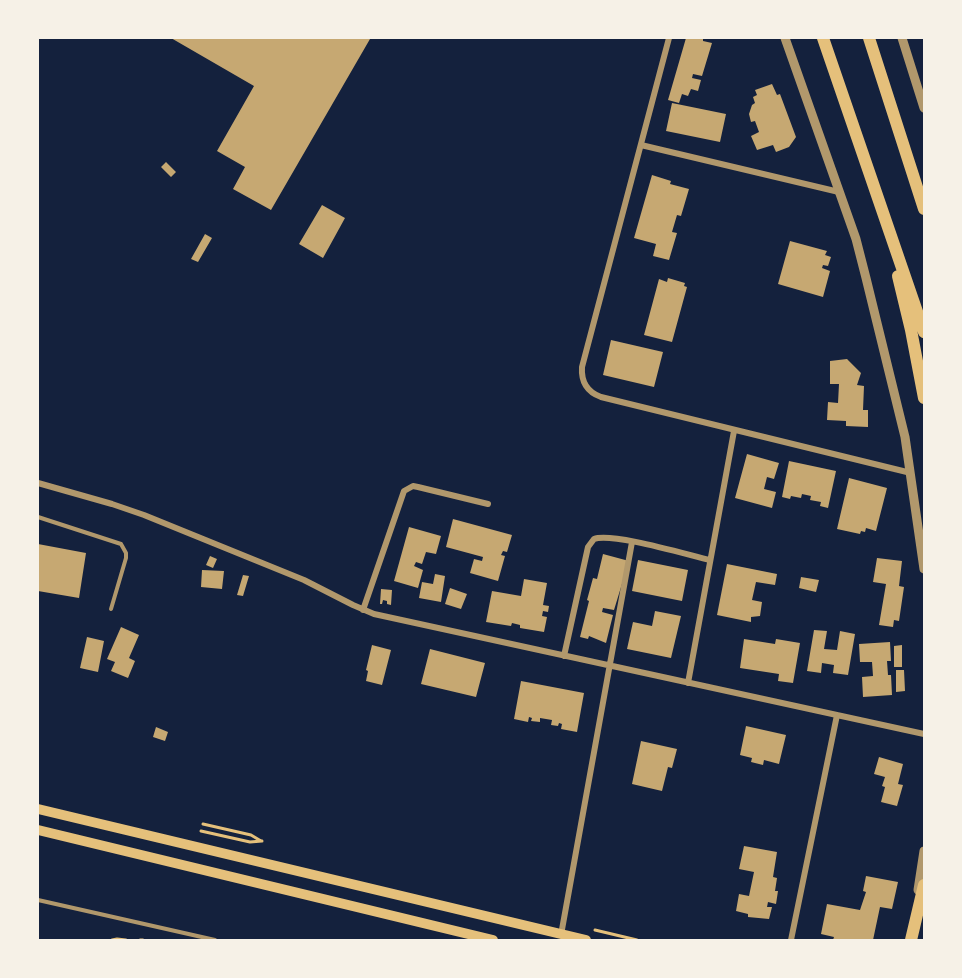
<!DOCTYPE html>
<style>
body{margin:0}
#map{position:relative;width:962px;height:978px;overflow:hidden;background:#14213d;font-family:"Work Sans",sans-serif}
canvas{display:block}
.frame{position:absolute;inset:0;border:39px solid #f6f1e7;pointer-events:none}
</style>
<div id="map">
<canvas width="962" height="978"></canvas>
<div class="frame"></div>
</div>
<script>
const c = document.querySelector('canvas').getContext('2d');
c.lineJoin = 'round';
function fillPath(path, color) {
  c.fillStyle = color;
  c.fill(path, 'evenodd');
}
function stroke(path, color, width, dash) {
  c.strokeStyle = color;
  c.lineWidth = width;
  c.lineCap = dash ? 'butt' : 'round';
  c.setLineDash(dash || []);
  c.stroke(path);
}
const building = new Path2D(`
 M171 38 370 39 271 210 233 189 245 167 217 151 254 86Z
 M686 38H703V41L712 43 702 76 693 74 692 78 701 80 698 91 691 89 688 96 682 94 679 103 668 100Z
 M772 84 777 95 780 94 796 137 789 147 776 152 773 145 757 150 751 136 759 132 755 121 751 122 749 114 752 105 755 103 753 97 757 95 755 90Z
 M672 103 726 114 720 142 666 131Z
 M166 162 176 172 171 177 161 167Z
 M652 175 671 181 670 184 689 189 681 216 677 215 672 232 677 233 669 260 653 256 656 244 634 238Z
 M322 205 345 218 323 258 299 244Z
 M205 234 212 238 198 262 191 259Z
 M790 241 827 251 825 255 831 257 828 266 823 265 822 268 830 271 823 297 778 284Z
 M668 278 685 283 684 286 687 287 672 342 644 335 659 279 667 282Z
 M611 340 663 352 654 387 603 375Z
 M847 359 861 373 857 385 864 386 863 410H868V427L846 426V421L827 420 828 402 838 403 839 384H830V361Z
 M747 454 779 463 774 479 767 477 764 489 776 492 772 508 735 498Z
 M789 461 836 471 828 508 820 506 821 502 810 500 811 496 802 494 801 498 791 496 790 499 782 497Z
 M849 478 887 488 876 531 866 528 865 532 861 531 860 534 837 529Z
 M453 519 512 535 507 552 503 551 501 555 505 556 498 581 470 573 474 559 482 561 483 557 446 547Z
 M409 527 441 536 436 554 426 552 422 564 416 562 414 566 423 570 418 588 394 581Z
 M38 544 86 553 79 598 38 591Z
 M603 554 629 561 614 610 603 608 602 612 613 615 606 643 589 636 588 639 580 637 589 601 587 600 593 578 597 579Z
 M210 556 217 559 213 568 206 565Z
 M877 558 902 561 899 586 904 587 899 621 894 620 893 627 879 625 886 584 873 582Z
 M638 560 688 570 682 601 632 591Z
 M727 564 777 574 775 585 756 582 752 600 762 602 760 616 751 617V622L717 615Z
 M202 570 224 571 222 589 201 587Z
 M435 574 445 576 441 602 419 598 422 582 433 584Z
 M243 575 249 576 243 596 237 595Z
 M801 577 819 580 816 592 799 588Z
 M524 579 547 583 543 605 549 606 548 612 543 611 542 616 547 617 544 632 520 628V625L512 623 511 626 486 622 492 591 521 596Z
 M450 588 467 594 461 609 445 604Z
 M381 589 392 590 391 605 387 604V601L383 600 382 604H380Z
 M655 611 681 616 671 658 627 649 633 622 652 626Z
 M121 627 139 635 129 658 135 661 128 678 111 671 115 662 107 659Z
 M814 630 827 631 824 649 837 650 840 631 855 634 848 675 833 673 834 665 822 663 821 673 807 671Z
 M87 637 104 641 98 672 80 668Z
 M744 639 775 644 776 639 800 643 793 683 778 681 779 674 740 668Z
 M890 642 891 661H887L888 675H891L892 695 863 697 862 677 873 676 872 662H860L859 644Z
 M372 645 391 650 382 685 366 681 368 671 366 670Z
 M902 645V667H894V646Z
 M430 649 485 663 476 697 421 684Z
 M896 670H904L905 691 896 692Z
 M521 681 584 693 577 732 561 729 562 724 559 723 558 726 551 725 552 720 540 718V722L531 721 532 718 529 717 528 722 514 719Z
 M746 726 786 735 779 764 764 760 763 765 751 762 752 758 740 755Z
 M156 727 168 732 165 741 153 737Z
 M641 741 677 749 672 768 668 767 662 791 632 784Z
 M879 757 903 764 898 784 903 785 897 806 881 802 885 787 882 786 885 777 874 774Z
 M744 846 777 852 773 877 777 878 775 891H778L776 904 768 902 767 907H772L769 919 748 917V914L736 911 739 894 749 896 754 872 739 869Z
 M866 876 898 882 892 909 880 907 873 940H833L834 937 821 934 827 904 860 910 866 892 863 891Z`);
const path = new Path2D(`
 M203 824 251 835 261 841
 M201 831 250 842 262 841
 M595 930 637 940
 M112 940 117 939 126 940
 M140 940H143`);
const service = new Path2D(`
 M38 517 121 544 126 553V558L111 609
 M38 900 215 940`);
const minor = new Path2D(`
 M669 38 582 367C581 382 587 392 601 397L911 473
 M641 145 839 192
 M38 483 112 504 144 515 304 580 353 605 374 614 924 734
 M363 610 404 491 413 486 418 487 488 504
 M564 656 588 547 594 539C611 532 688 555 710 560
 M688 683 734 431
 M561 935 632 542
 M791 940 837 715`);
const tertiary = new Path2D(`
 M785 38 856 239 866 278 905 437 924 569
 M902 38 924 108
 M918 890 924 851`);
const secondary = new Path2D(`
 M38 809 586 940
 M38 830 493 940`);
const trunk = new Path2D(`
 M823 38 924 332
 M869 38 924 209
 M898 276 911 330 924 398
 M911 940 924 885`);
fillPath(building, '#c6a872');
stroke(path, '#e5c07b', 3);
stroke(service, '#b1986c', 4);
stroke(minor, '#b1986c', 6);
stroke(tertiary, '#b1986c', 9);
stroke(secondary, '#e5c07b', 10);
stroke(trunk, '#e5c07b', 12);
</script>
